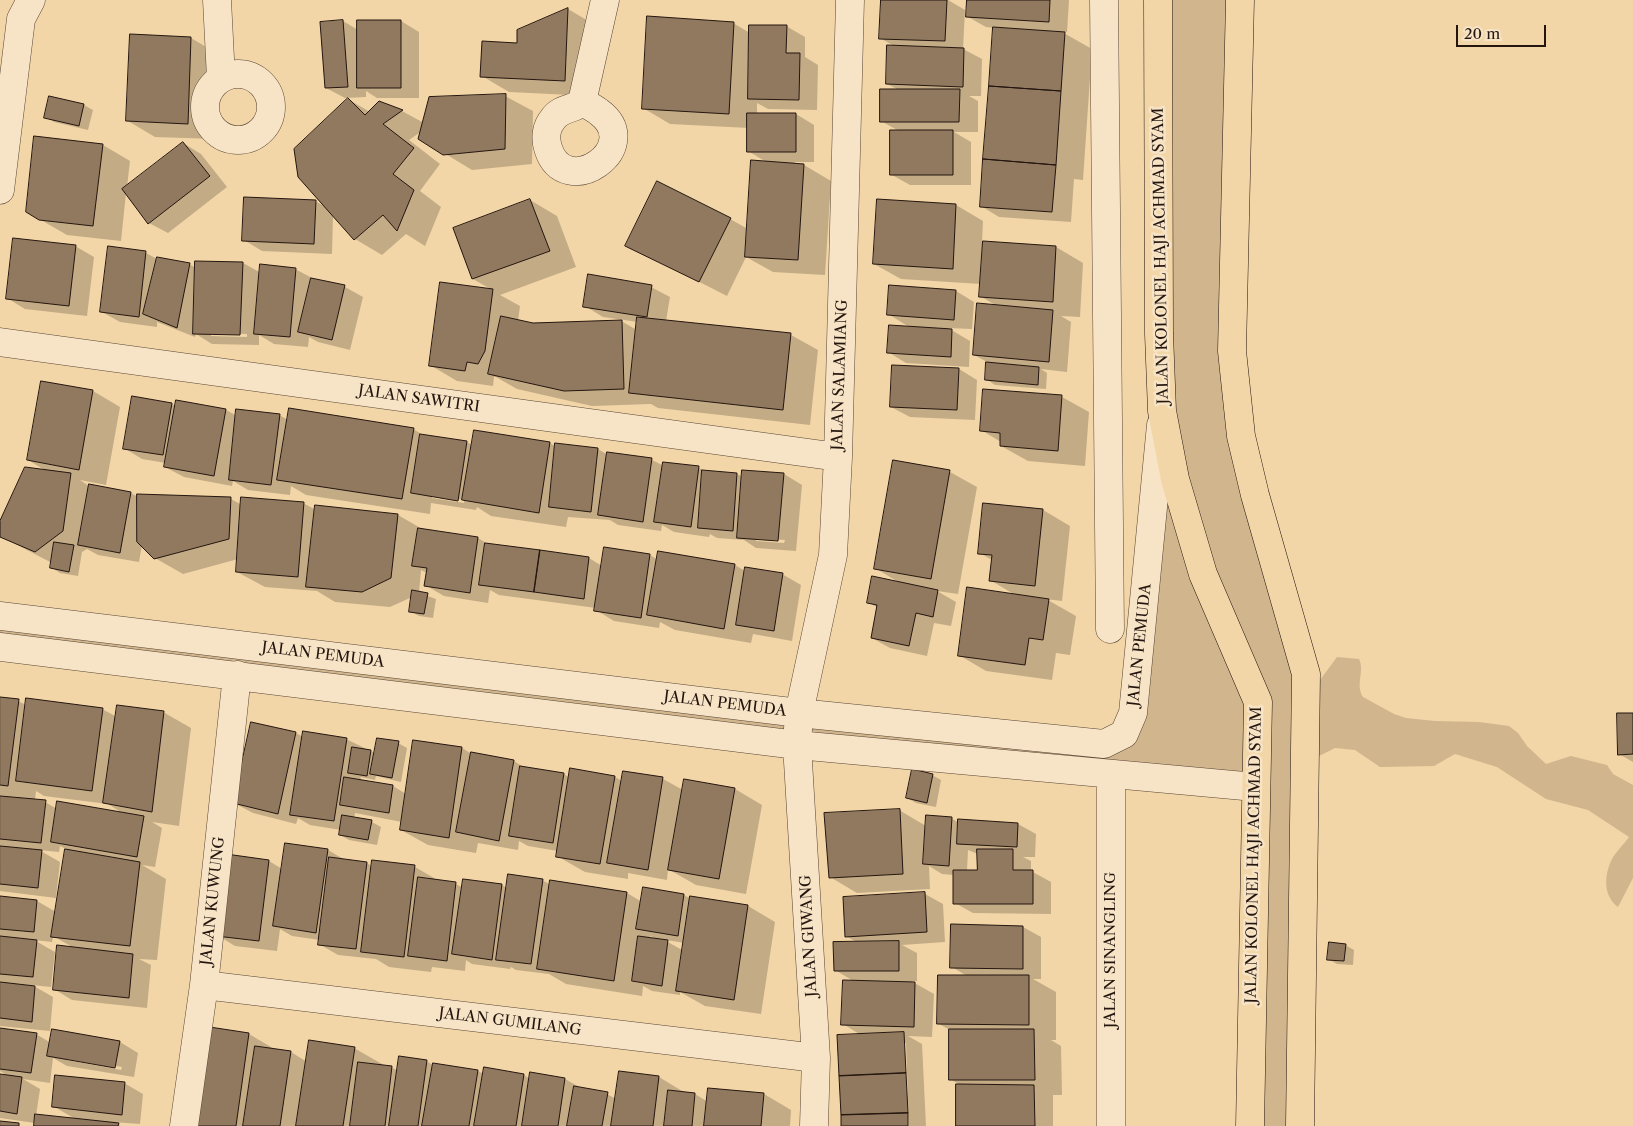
<!DOCTYPE html>
<style>
body{margin:0}
#map{position:relative;width:1633px;height:1126px;overflow:hidden;background:#f3d6a7;font-family:"Libre Caslon Text",serif}
canvas{display:block}
.scale{position:absolute;left:1456px;top:25px;width:90px;height:22px;box-sizing:border-box;border:2px solid #24150f;border-top:0;padding-left:6px;font-size:15px;line-height:18px;white-space:nowrap;color:#24150f;-webkit-text-stroke:4px #f7e4c6;paint-order:stroke}
</style>
<div id="map">
<canvas width="1633" height="1126"></canvas>
<div class="scale">20 m</div>
</div>
<script>
const c = document.querySelector('canvas').getContext('2d');
c.lineJoin = 'round';
function fillPath(path, color) {
  c.fillStyle = color;
  c.fill(path, 'evenodd');
}
function stroke(path, color, width, dash) {
  c.strokeStyle = color;
  c.lineWidth = width;
  c.lineCap = dash ? 'butt' : 'round';
  c.setLineDash(dash || []);
  c.stroke(path);
}
function label(font, color, halo, rows, align = 'center') {
  c.font = font + ' "Libre Caslon Text",serif';
  c.lineWidth = 5;
  c.setLineDash([]);
  c.textBaseline = 'middle';
  c.strokeStyle = halo;
  c.fillStyle = color;
  for (const [text, x, y, turn = 0] of rows) {
    c.save();
    c.translate(x, y);
    c.rotate((+turn || 0) * Math.PI / 180);
    c.textAlign = isNaN(turn) ? turn : align;
    if (halo) c.strokeText(text, 0, 0);
    c.fillText(text, 0, 0);
    c.restore();
  }
}
const green = new Path2D(`
 M1158 0H1239L1232 344 1312 683 1320 680 1337 657 1359 659C1365 671 1355 685 1363 697L1394 714 1406 718 1435 721 1479 722 1509 726 1518 733 1527 746 1546 764 1571 756 1607 765 1613 774 1633 785V878L1618 907C1603 896 1604 875 1612 859 1616 852 1624 844 1629 837L1588 810 1546 799 1497 767 1455 754 1434 766 1380 767 1355 750 1335 748 1305 763 1300 1126H1250L1256 787 0 647V616L1124 734 1162 412Z`);
const shadow = new Path2D(`
 M882 0H948L965 10 963 49 982 59 981 96H969L978 101V132H954L971 142V185H910L892 175 899 131 881 121 899 90 887 84 896 47 880 38Z
 M969 0H1069L1067 32H1062L1092 49 1083 180 1074 179 1071 222 999 217 981 206 994 28 986 27 968 17Z
 M568 9 595 25 592 96 509 92 482 76 518 44 519 31Z
 M343 21 358 30 401 21 419 32V98H377L366 91V97L345 98 326 88Z
 M733 23 750 33 786 26 805 37V57L818 65 817 110 768 109 757 103V114H796L814 125V162H795V164L804 165 831 181 825 275 773 272 746 257 727 296 627 245 730 219 748 229 768 163 748 151 749 128 670 124 643 108Z
 M131 36 191 38 218 54 215 139 155 137 128 121Z
 M505 96 533 111 532 164 472 170 444 153 422 131 409 140 440 164 420 191 441 207 425 246 406 234 382 255 355 239 333 215 332 254 262 251 244 240 315 201 326 207 348 99 370 112 402 111 424 123Z
 M84 105 93 110 88 130 54 122 45 117Z
 M183 143 201 154 227 187 168 233 149 223 126 193 121 241 67 235 27 212 103 145 130 161 127 187Z
 M530 200 557 216 576 267 500 295 520 306 518 321 533 324 621 321 637 330 638 322 603 317 585 306 651 287 670 297 666 321 791 335 818 350 810 425 658 408 651 404 592 406 517 389 496 377H494L493 386 457 381 430 365 441 283 494 291 473 279 455 229Z
 M878 200 956 205 983 221 982 242 1056 247 1083 263 1080 317 1061 316 1071 322 1067 372 1041 369 1047 373 1046 389 995 385 986 379 987 362 974 355 997 306 980 296 981 284 901 279 874 264Z
 M75 246 94 257 87 316 25 309 7 298Z
 M109 248 146 253 157 259 189 264 196 268 243 263 261 273 295 269 314 279 345 287 363 297 350 350 318 342 309 337 308 347 274 344 259 335V345L212 344 196 334 195 337 157 322V327L120 322 102 312ZM211 333 247 334V337L211 336Z
 M956 291 974 302 972 329 948 328 970 341 969 367 906 363 888 352 911 328 888 314Z
 M959 369 977 380 975 420 910 417 891 407Z
 M93 391 120 407 106 485 80 480 89 486 131 493 138 497V495L231 499 242 505 303 503 316 510 398 515 424 530 478 538 488 544 589 558 602 566 605 549 650 555 658 560 735 565 745 571 782 574 801 585 792 641 753 634 751 643 675 630 660 622 659 628 614 621 596 610V608L499 595 490 590 488 603 444 596 425 585 427 573 421 570 419 593 436 599 433 618 419 616 410 611 412 597 390 607 335 602 317 591 265 587 237 572 238 559 183 574 155 558 142 545 139 562 98 555 87 549 82 552 78 576 60 573 52 568V563L0 536V524L48 472 28 460Z
 M984 391 1062 397 1089 412 1085 466 1028 461 1001 446V442L981 430Z
 M177 401 226 410 237 416 279 415 288 420 413 429 425 436 467 442 472 445 475 431 550 443 556 447 598 449 608 455 652 460 664 466V463L699 468 707 472 737 474 743 477 784 474 802 485 796 551 756 548 744 540 717 538 710 534 709 537 674 532 662 525 661 531 618 525 610 520 568 517 566 527 491 516 477 507 476 510 431 503 430 514 306 495 291 486 290 495 248 490 233 481 232 486 184 477 165 467 166 463 142 459 124 448 172 404 176 406ZM432 495 464 500V503L432 498ZM756 538 785 540 784 543 756 541Z
 M894 462 950 472 977 487 958 594 937 591 956 602 951 626 934 623 927 656 890 648 872 638 878 608 868 602 900 583 875 568Z
 M1043 510 1070 526 1062 601 1046 599 1076 616 1070 655 1056 653 1052 680 986 671 959 655 1017 596 990 580 992 560 980 553Z
 M0 698 18 701 26 705 102 709 117 717 163 712 191 728 179 826 152 822 162 828 155 867 142 865 166 879 157 960 139 959 151 965 147 1008 72 1000 54 989 74 948 53 936 52 942 34 940 55 952 51 987 32 985 53 997 50 1031 0 1026V897L37 901 56 912 66 849 60 846 59 852 39 850 60 862 56 898 0 891ZM36 791 44 796 108 804 124 814 57 809 45 802 35 800Z
 M1633 714V762L1619 754Z
 M252 724 296 733 303 737 346 739 375 753 398 743 407 748 401 782 376 776 375 780 361 777 360 781 393 786 406 794 414 741 462 748 472 754 514 761 525 768 564 774 570 778 571 770 615 777 622 781 663 779 683 790 735 789 762 805 746 894 696 885 668 869 667 880 628 873V879L585 872 557 856 558 851 528 846 519 841 518 850 478 843 476 853 428 845 401 830 402 822 355 813 354 819 372 822 381 827 377 845 349 840 340 835 341 830 310 825 298 818 296 824 253 813 234 803Z
 M932 775 941 780 936 807 916 803 907 798Z
 M899 810 926 826 951 818 959 823V820L1018 824 1036 834 1035 857H1023L1031 861V871L1051 882V914L973 913 955 903 954 875 942 874 929 866 930 889 857 893 830 877ZM968 850 978 854V871H967Z
 M328 850 345 860 367 863 373 867H415L441 882 456 884 463 888 464 880 502 885 507 888 542 880 551 885V882L627 893 642 902 644 889 684 895 691 899 748 906 775 922 761 1014 705 1006 680 992V995L652 991 643 986 642 996 566 984 549 974 516 970 511 967 510 969 472 964 466 960 465 971 432 967 431 972 389 967 376 959 338 955 319 944 320 940 292 936 280 929 277 951 235 946 217 935 269 861 282 869ZM650 936 658 940 650 939ZM666 940 685 943 684 951 666 941Z
 M925 894 943 904 945 942 902 945 917 953V981H911L934 994 932 1037 908 1036 922 1044 926 1126H909L906 1043H903L907 1126H842L861 1035 843 1024 855 982 835 970 858 943 846 936Z
 M1023 927 1041 937V979H1033L1056 992V1040H1051L1061 1046 1062 1095H1053V1126H957L962 1086 950 1079V1030L939 1024 967 976 952 967Z
 M1345 945 1354 950 1353 965 1337 964 1328 959Z
 M204 1028 249 1034 276 1050 291 1052 307 1062 354 1048 382 1064 381 1066 391 1067 398 1071 426 1061 433 1065 478 1071 484 1074 485 1069 524 1075 530 1079 531 1073 565 1079 583 1089 607 1094 616 1099 620 1072 659 1077 687 1094H695L708 1102 764 1094 791 1110 790 1126H190Z
 M0 1029 36 1034 51 1043 120 1042 138 1053 134 1077 67 1066 53 1058 50 1083 23 1079 40 1089 36 1116 77 1120 53 1106 124 1083 143 1094 140 1124 113 1122 121 1126H35V1123L0 1118V1075L10 1077 0 1071ZM67 1058 122 1067 121 1070 67 1060Z`);
const building = new Path2D(`
 M881 0H947L945 41 879 39Z
 M967 0H1050L1049 22 966 17Z
 M568 8 565 81 480 77 482 41 517 43V30Z
 M647 16 734 22 729 114 642 109Z
 M343 20 348 87 325 88 320 22Z
 M357 20H401V88H357Z
 M749 25H787L786 53H800L799 100 748 99Z
 M993 27 1065 32 1061 91 989 86Z
 M130 34 191 37 188 124 126 121Z
 M887 45 964 48 963 87 886 84Z
 M989 86 1061 91 1056 165 983 159Z
 M880 89H960L959 122H880Z
 M506 94 505 149 443 155 418 139 429 97Z
 M49 96 84 104 79 126 44 118Z
 M348 98 365 115 379 101 403 110 383 124 414 148 393 174 414 190 397 231 383 215 354 240 298 177 294 149Z
 M747 113H796V152H747Z
 M890 130H953V175H890Z
 M34 136 103 144 93 226 39 220 26 212Z
 M183 142 210 176 148 224 122 189Z
 M983 159 1056 165 1052 212 980 207Z
 M751 160 804 164 798 260 745 257Z
 M657 181 731 218 699 282 625 246Z
 M244 197 316 200 314 244 242 241Z
 M530 199 550 251 472 279 453 228Z
 M877 199 956 204 953 269 873 264Z
 M13 238 76 245 69 306 6 299Z
 M983 241 1056 246 1053 302 979 297Z
 M108 246 146 251 139 317 100 312Z
 M157 257 190 263 177 328 143 314Z
 M195 261 243 262 240 335 193 334Z
 M260 264 296 268 290 337 254 334Z
 M588 274 652 285 647 317 583 307Z
 M311 278 345 285 332 340 298 332Z
 M440 282 493 289 485 351 478 364 467 362 465 371 429 366Z
 M889 285 956 290 954 320 887 315Z
 M977 303 1053 310 1049 362 973 355Z
 M501 316 533 323 622 320 624 389 564 391 488 374Z
 M637 317 791 333 783 410 629 393Z
 M889 325 952 329 951 357 887 353Z
 M986 362 1039 367 1038 385 985 380Z
 M892 365 959 368 957 410 890 407Z
 M41 381 93 390 79 470 27 460Z
 M983 389 1062 395 1058 451 1000 446V433L980 431Z
 M132 396 172 403 163 455 123 449Z
 M176 400 226 409 214 476 164 467Z
 M289 408 414 428 402 499 277 480Z
 M236 409 280 414 271 485 229 480Z
 M474 430 550 442 539 513 462 500Z
 M420 434 467 441 458 501 411 493Z
 M555 443 598 448 591 512 549 507Z
 M607 452 652 458 643 522 598 515Z
 M893 460 950 470 931 579 874 569Z
 M663 462 699 466 691 527 654 522Z
 M25 467 71 473 63 531 35 552 0 537V521Z
 M702 470 737 473 733 531 698 528Z
 M742 470 784 473 778 541 737 538Z
 M89 484 131 492 120 553 78 545Z
 M137 494 231 497 229 539 154 559 137 542Z
 M241 497 304 502 298 577 236 572Z
 M983 503 1043 509 1035 586 989 581 992 555 978 554Z
 M315 505 398 514 391 578 362 592 306 587Z
 M418 528 478 537 470 593 424 586 427 568 412 566Z
 M54 542 74 545 69 572 50 568Z
 M485 543 540 550 534 592 479 585Z
 M604 547 650 554 641 618 594 611Z
 M540 550 589 557 584 599 534 592Z
 M658 551 735 564 724 629 647 615Z
 M745 567 783 573 774 631 736 625Z
 M872 576 938 590 933 617 916 613 909 646 871 638 877 605 867 603Z
 M967 587 1049 599 1043 640 1029 638 1025 665 958 656Z
 M412 590 428 593 424 614 409 612Z
 M0 697 19 699 8 786 0 785Z
 M26 698 103 708 92 791 16 781Z
 M117 705 164 711 152 812 103 803Z
 M1617 713H1633V754L1618 755Z
 M251 722 296 732 278 814 233 803Z
 M303 731 347 738 334 821 290 815Z
 M377 738 399 741 392 778 370 774Z
 M413 740 462 747 449 838 400 830Z
 M352 747 371 750 367 776 348 773Z
 M471 752 514 760 499 841 456 832Z
 M520 766 564 773 553 843 509 836Z
 M570 768 615 776 600 864 556 857Z
 M912 769 933 774 927 803 906 798Z
 M623 771 663 777 648 870 607 863Z
 M344 777 393 785 389 813 340 805Z
 M684 779 735 788 719 879 668 870Z
 M0 796 46 800 41 843 0 839Z
 M57 801 144 816 137 857 51 842Z
 M900 809 903 874 829 878 824 813Z
 M342 815 372 820 368 840 339 835Z
 M926 815 952 817 949 866 923 864Z
 M958 819 1018 823 1017 847 957 844Z
 M285 843 328 849 316 933 273 926Z
 M0 846 42 850 38 888 0 884Z
 M65 849 140 862 130 946 51 937Z
 M977 849H1013V870H1033V904H953V870H977Z
 M226 854 269 860 259 941 216 936Z
 M329 857 367 862 356 949 318 945Z
 M372 860 415 865 404 957 361 952Z
 M508 874 543 879 531 964 496 960Z
 M418 877 456 882 447 961 408 956Z
 M463 879 502 884 492 960 452 954Z
 M550 880 627 892 614 981 537 969Z
 M643 887 684 894 678 936 636 929Z
 M925 892 927 932 845 937 843 897Z
 M0 896 37 900 34 932 0 929Z
 M690 896 748 905 734 1000 676 991Z
 M951 924 1023 926V969L950 968Z
 M0 936 37 940 33 977 0 974Z
 M638 936 668 940 662 986 632 981Z
 M899 941V971H834L833 942Z
 M1329 942 1346 944 1344 961 1327 960Z
 M57 945 133 954 129 998 53 990Z
 M938 975H1029V1025L937 1024Z
 M843 980 915 982 914 1027 841 1025Z
 M0 982 35 986 32 1022 0 1018Z
 M203 1026 249 1033 236 1126H189Z
 M0 1028 37 1033 31 1073 0 1069Z
 M52 1029 120 1041 115 1068 47 1056Z
 M949 1029H1034L1035 1080H949Z
 M904 1032 906 1073 839 1076 837 1035Z
 M309 1040 355 1047 343 1126H296Z
 M255 1046 291 1051 280 1126H243Z
 M399 1056 427 1060 418 1126H389Z
 M358 1062 392 1066 385 1126H350Z
 M433 1063 478 1070 469 1126H422Z
 M484 1067 524 1074 516 1126H474Z
 M619 1071 659 1076 653 1126H611Z
 M530 1072 565 1078 558 1126H522Z
 M906 1073 908 1113 841 1115 839 1076Z
 M0 1074 22 1077 17 1114 0 1111Z
 M55 1075 125 1082 122 1115 52 1107Z
 M956 1084 1034 1085 1035 1126H956Z
 M574 1086 608 1092 602 1126H567Z
 M708 1088 764 1093 761 1126H704Z
 M668 1090 695 1093 692 1126H664Z
 M908 1113V1126H841V1115Z
 M35 1114 119 1123 118 1126H34Z
 M0 1121 19 1123V1126H0Z`);
const minor = new Path2D(`
 M217 0 221 78
 M1104 0 1110 629
 M205 107a33 33 0 1 1 66 0a33 33 0 1 1-66 0Z
 M582 102C588 105 594 108 599 112 646 147 565 203 548 148 545 138 546 127 553 119 561 107 574 110 582 102Z
 M582 102 605 0
 M0 190 21 19 31 0
 M0 342 838 457
 M0 616 799 713 1104 744 1124 734 1133 713 1161 425
 M0 647 797 745 1255 787
 M1111 774V1126
 M204 985 816 1058
 M184 1126 204 985 237 675
 M814 1126 816 1058 797 745 799 713 833 555 838 457 850 0`);
const major = new Path2D(`
 M1158 0 1159 334 1162 411 1175 479 1203 574 1258 702 1250 1126
 M1240 0 1232 351 1241 436 1255 495 1306 674 1300 1126`);
const streetNames = [
 ["JALAN KOLONEL HAJI ACHMAD SYAM",1161,256,-91],
 ["JALAN SALAMIANG",840,375,-88],
 ["JALAN SAWITRI",419,399,8],
 ["JALAN PEMUDA",1140,645,-84],
 ["JALAN PEMUDA",323,655,7],
 ["JALAN PEMUDA",725,704,7],
 ["JALAN KOLONEL HAJI ACHMAD SYAM",1254,855,-89],
 ["JALAN KUWUNG",213,901,-84],
 ["JALAN GIWANG",809,936,-93],
 ["JALAN SINANGLING",1111,950,-90],
 ["JALAN GUMILANG",510,1022,7]
];
fillPath(green, '#d0b58d');
fillPath(shadow, '#0003');
fillPath(building, '#90795e');
stroke(building, '#24150f', 1);
stroke(minor, '#584535', 29);
stroke(major, '#24150f', 29);
stroke(minor, '#f7e4c6', 28);
stroke(major, '#f3d6a7', 28);
label('15px', '#24150f', '#f7e4c6', streetNames);
</script>
